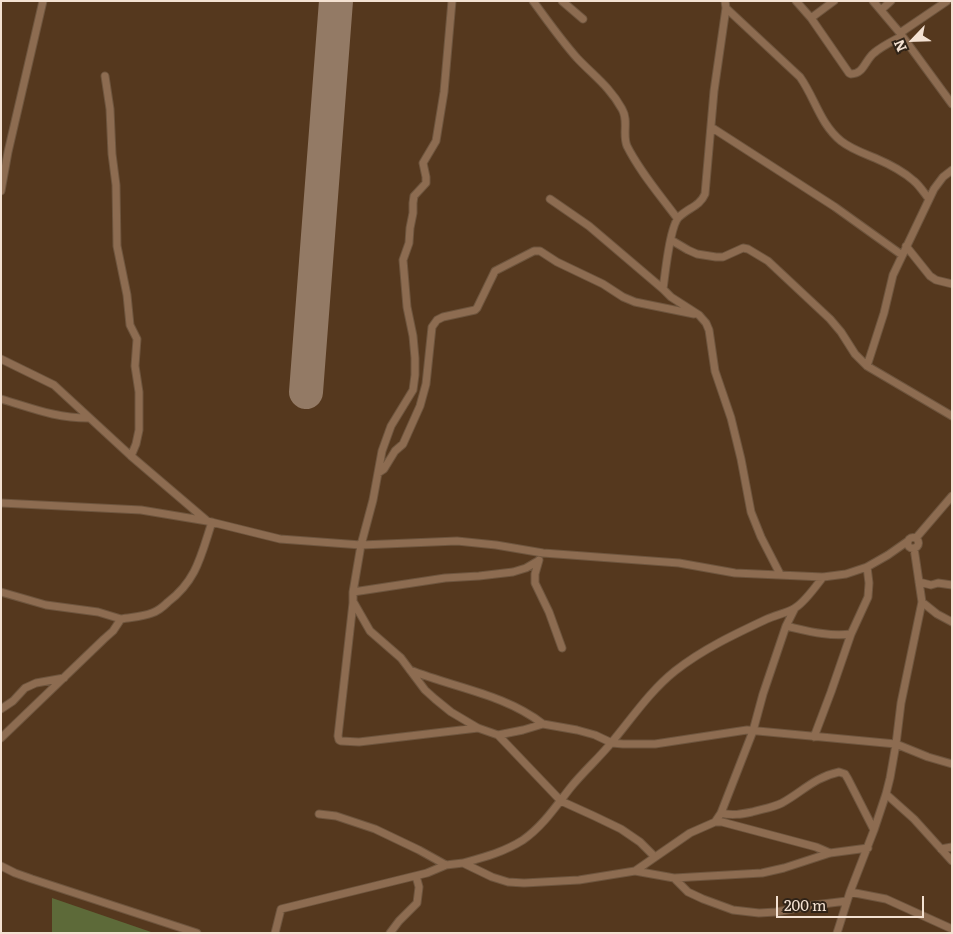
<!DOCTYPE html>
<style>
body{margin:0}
#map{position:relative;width:953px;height:934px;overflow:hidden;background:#55381e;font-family:Literata,serif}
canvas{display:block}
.frame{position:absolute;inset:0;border:2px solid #f3e1d2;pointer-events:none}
.north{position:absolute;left:888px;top:15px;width:50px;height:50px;-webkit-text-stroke:4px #302317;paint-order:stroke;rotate:246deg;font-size:14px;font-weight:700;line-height:20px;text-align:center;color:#f3e1d2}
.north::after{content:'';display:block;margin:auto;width:18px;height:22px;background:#f3e1d2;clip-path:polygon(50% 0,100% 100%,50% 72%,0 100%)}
.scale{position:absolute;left:776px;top:896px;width:148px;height:22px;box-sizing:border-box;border:2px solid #f3e1d2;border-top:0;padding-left:6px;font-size:15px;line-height:18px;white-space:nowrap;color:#f3e1d2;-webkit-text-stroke:4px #302317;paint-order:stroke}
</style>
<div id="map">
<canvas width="953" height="934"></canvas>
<div class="frame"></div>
<div class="north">N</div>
<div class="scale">200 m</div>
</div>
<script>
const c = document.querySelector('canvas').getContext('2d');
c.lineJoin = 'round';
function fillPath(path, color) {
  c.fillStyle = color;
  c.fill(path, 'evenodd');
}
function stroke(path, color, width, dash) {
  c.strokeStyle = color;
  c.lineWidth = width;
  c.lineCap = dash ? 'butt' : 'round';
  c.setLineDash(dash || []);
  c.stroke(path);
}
const green = new Path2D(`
 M52 898 154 933H52Z`);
const runway = new Path2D(`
 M306 392 336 1`);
const minor = new Path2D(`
 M452 1 444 92 436 141 423 163 426 177V183L414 196 413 203V213L410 228 409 243 403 260 407 307 413 336 415 358V375L413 390 391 426 382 451 373 500 361 545 353 592V603L338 736 339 740 341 741 359 742 478 728
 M533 1C547 20 561 40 577 58 594 76 610 87 622 109 629 121 622 134 627 146 640 172 660 195 677 218
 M562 1 583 19
 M725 1 726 8 714 91 705 194C700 206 688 208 679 217 670 225 665 275 663 289L671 297 699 315 706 323 709 330 715 371 731 418 741 459 751 512 761 537 780 574
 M796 1 811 18 849 73 851 74C864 74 865 60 874 53 882 46 893 41 902 36
 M873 1 900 33 952 104
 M726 8 800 77C815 98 820 124 841 141 851 149 863 153 875 158 889 164 903 171 914 181 920 186 924 193 929 199
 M881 10 891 1
 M811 18 834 1
 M900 33 947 1
 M105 76 110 109 112 154 116 185 117 246 127 295 130 325 137 339 135 366 139 392V430L136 444 131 456
 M711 127 835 207 902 255
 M1 191 8 152 43 1
 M550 199 589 226 663 289
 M671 240 688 250 697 254 716 257H723L743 248 748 249 768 261 830 319 841 332 855 354 867 366 952 416
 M906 246 930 276 936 280 952 284
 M1 359 54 385 131 456 206 520
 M867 366 884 313 893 275 934 189 943 177 952 170
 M1 399C32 408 55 418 88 418
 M378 473 384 469 395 451 403 444 420 406 426 384 432 327 437 320 443 317 475 310 477 308 495 271 534 251H540L557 262 603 284 623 297 635 302 694 314
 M1 503 141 510 207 521 280 539 361 545 457 541 496 545 543 553 679 563 735 573 823 577 846 574 867 567 888 555 908 541
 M907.5 543a5.5 5.5 0 1 1 11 0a5.5 5.5 0 1 1-11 0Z
 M916 538 952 496
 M539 560 535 574V583L549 612 562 648
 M919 582 931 585 938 583 952 585
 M1 592 46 605 98 612 121 619 113 631 104 639 1 738
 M353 592 445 578 479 576 513 572 526 568 538 561
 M922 602 937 614 952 622
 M354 603 370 631 401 658 425 690 435 699 451 712 478 728 498 735 561 801 594 816 621 829 640 842 655 857
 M121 619C131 617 142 617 152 613 158 611 163 607 168 602 197 580 201 555 212 522
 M786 626C808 631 829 637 851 634
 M410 670C455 688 504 694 543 724
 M1 709 13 701 25 688 36 683 64 678
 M498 735 523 730 543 724 577 730 595 735 612 743 623 744H655L747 730 896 744 928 757 952 764
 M814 737 831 692 851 634 868 597 869 583 867 567
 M886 794 914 819 952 861
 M721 813C732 816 742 814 752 812 762 809 772 808 782 803 802 792 815 777 839 772L845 774 848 779 874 830
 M319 814 336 816 375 829 419 850 446 865 463 863 492 877 508 882 524 883 579 880 635 871 674 878 688 892 703 899 733 910 759 913 776 912 814 905 847 901
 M715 822H722L816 847 830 853
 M941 849 952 847
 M463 863C485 857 504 852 523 840 543 826 556 806 571 787 584 771 599 758 612 742 632 718 650 691 675 671 703 649 735 634 767 619 776 615 787 613 795 608 805 602 816 586 823 577
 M1 866 15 873 32 879 197 933
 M635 871 690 833 715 822 721 813 753 731 763 694 786 626 795 608
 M674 878 762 873 784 868 830 853 868 848
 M850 892 886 899 952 929
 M275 933 281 909 427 873 446 865
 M390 933 399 921 417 903 419 887 416 876
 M837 933 850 892 874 830 886 794 890 778 896 744 901 703 922 602 914 548`);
fillPath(green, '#5d6a39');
stroke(runway, '#937a65', 34);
stroke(minor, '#6e553e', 9);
stroke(minor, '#8d6c51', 7);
</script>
